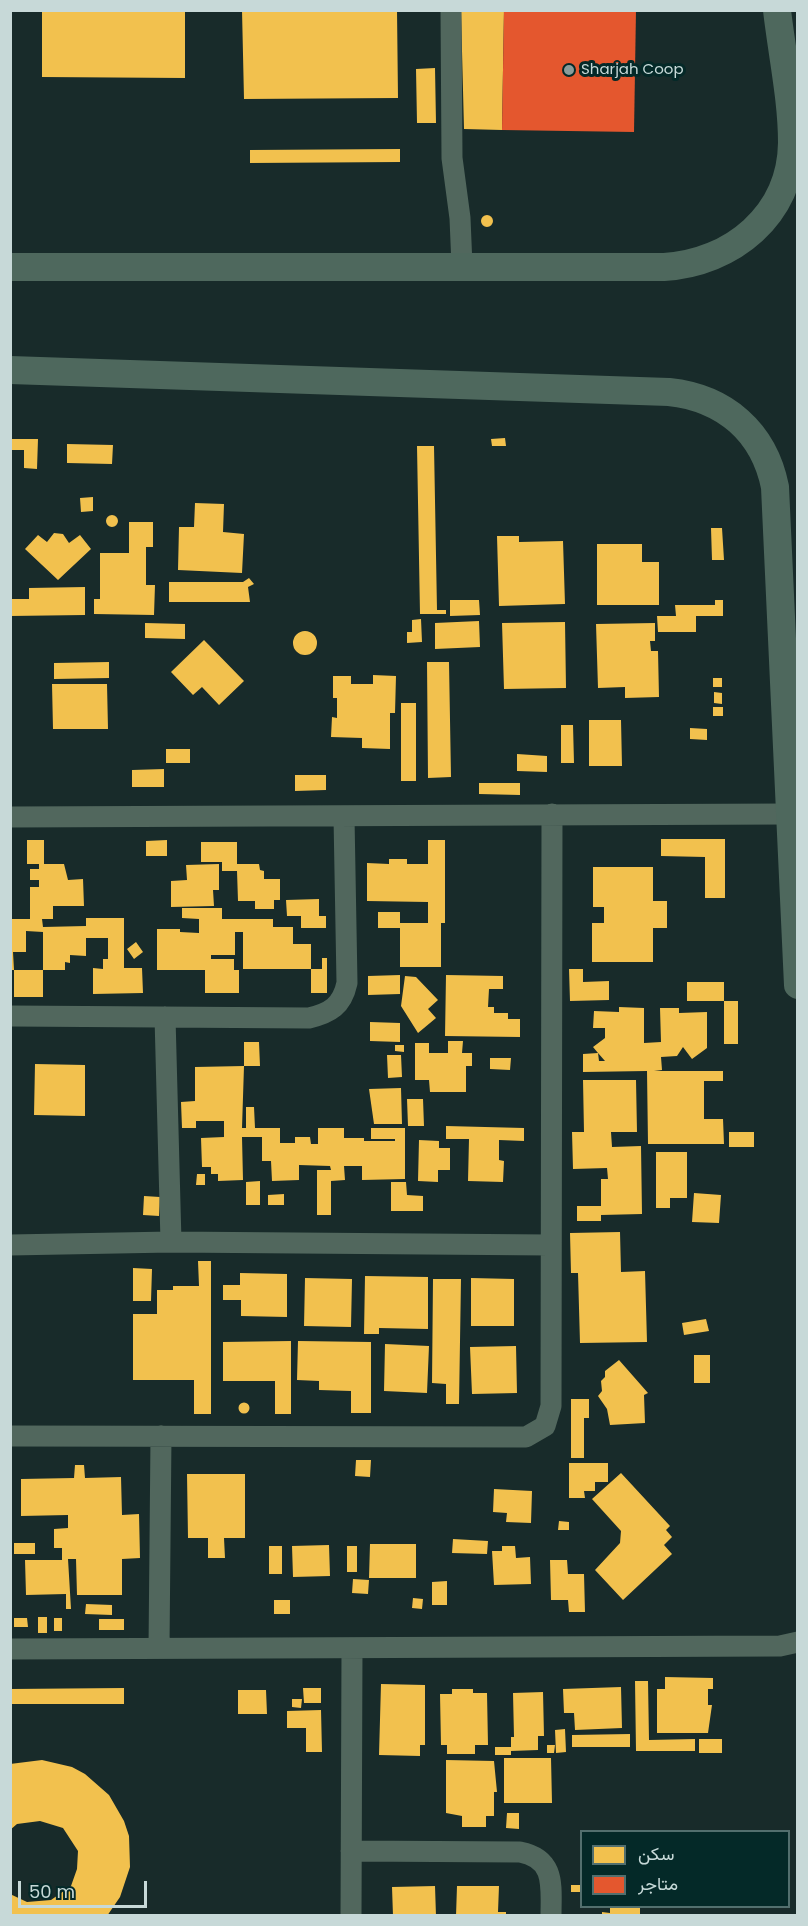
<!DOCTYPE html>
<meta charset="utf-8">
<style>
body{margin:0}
#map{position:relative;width:808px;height:1926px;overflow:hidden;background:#182b2a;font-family:Poppins,Vazirmatn,sans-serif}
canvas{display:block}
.frame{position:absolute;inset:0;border:12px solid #c7d9d8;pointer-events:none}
.legend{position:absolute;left:580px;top:1830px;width:210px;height:78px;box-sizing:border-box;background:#042928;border:2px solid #526f6e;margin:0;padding:8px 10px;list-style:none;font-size:18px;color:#c7d9d8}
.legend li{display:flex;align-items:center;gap:12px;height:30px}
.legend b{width:30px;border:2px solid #526f6e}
.scale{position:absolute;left:18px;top:1881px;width:129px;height:27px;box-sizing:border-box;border:3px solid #c7d9d8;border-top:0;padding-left:8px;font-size:18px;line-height:21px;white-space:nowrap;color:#c7d9d8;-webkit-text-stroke:4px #042928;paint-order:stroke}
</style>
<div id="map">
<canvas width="808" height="1926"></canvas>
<div class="frame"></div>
<ul class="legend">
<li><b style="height:16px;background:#f2c14e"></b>سكن</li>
<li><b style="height:16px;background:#e4572e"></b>متاجر</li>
</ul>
<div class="scale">50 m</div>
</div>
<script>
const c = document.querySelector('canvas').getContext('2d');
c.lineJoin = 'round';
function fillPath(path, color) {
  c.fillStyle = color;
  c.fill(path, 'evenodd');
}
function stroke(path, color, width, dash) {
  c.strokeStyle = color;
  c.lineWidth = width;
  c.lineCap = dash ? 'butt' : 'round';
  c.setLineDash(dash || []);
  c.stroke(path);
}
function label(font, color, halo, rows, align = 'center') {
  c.font = font + ' Poppins,sans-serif';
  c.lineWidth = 6;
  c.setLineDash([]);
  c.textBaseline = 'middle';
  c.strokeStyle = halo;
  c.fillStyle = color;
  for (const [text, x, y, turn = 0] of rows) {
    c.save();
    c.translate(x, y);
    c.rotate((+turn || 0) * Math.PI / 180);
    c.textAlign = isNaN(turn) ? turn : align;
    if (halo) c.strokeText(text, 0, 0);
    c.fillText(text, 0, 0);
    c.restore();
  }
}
const homes = new Path2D(`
 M42 10H185V78L42 77Z
 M242 10H397L398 98 244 99Z
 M463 10H504L502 130 464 129 461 12Z
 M435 68 436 123H417L416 69Z
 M400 149V162L250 163V150Z
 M481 221a6 6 0 1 1 12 0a6 6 0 1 1-12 0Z
 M505 438 506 446H492L491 439Z
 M10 439H38L37 469 24 468V450H10Z
 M67 444 113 445 112 464 67 463Z
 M417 446H434L437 610H446V614H420Z
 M93 497V511L81 512 80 498Z
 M195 503 224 504 223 532 244 534 242 573 178 570 179 527H194Z
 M106 521a6 6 0 1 1 12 0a6 6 0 1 1-12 0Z
 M129 522H153V547H146V585H155L154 615 94 614V599H100V553H129Z
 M711 528H722L724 560H712Z
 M54 533 63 534 69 543 80 535 91 549 58 580 25 549 38 535 47 542Z
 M497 536H519V542L563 541 565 604 499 606Z
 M597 544H642V562H659V605H597Z
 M249 578 254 584 248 587 250 602H169V582H243Z
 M85 587V615L10 616V599H29V588Z
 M450 600H479L480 615 450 616Z
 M715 600H723V616H696V632H658L657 616H676L675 605H715Z
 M421 619 422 642 407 643V632H412V620Z
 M479 621 480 647 435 649V623Z
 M565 622 566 688 504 689 502 623Z
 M145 623 185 624V639L145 638Z
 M655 623V641H650L651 651H658L659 697 625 698V687L598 688 596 624Z
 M293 643a12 12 0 1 1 24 0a12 12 0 1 1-24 0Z
 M204 640 244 681 219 705 202 687 193 695 171 672Z
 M109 662V678L54 679V663Z
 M427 662H449L451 777 428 778Z
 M373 675 396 676 395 713H390V749L362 748V738L331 737 332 717 337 718V698H333V676H351V684H373Z
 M713 678H722V687H713Z
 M52 684H107L108 729H53Z
 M714 692 722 693V704L714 703Z
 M401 703H416V781H401Z
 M713 707H723V716H713Z
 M589 720H621L622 766H589Z
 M561 725H573L574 763H561Z
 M690 728 707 729V740L690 739Z
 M166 749H190V763H166Z
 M517 754 547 756V772L517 771Z
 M164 769V787H132V770Z
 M295 775H326V790L295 791Z
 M479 783H520V795L479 794Z
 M661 839H725V898H705V857L661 856Z
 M27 840H44V864H64L68 880 83 879 84 906H53V919H42L43 927 86 926V918H124V968H142L143 993 93 994V968L103 969V959H108V938H86V956L70 955V963L65 962V970H43V932L26 931V952H13L14 970H10V919H30V887H39V880H30V869H39V864H27Z
 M167 840V856H146V841Z
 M428 840H445V923H441V967H400V928H378V912H400V923H428V902L367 901V863L389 864V859H407V864H428Z
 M201 842H237V864H259L260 870 264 871V879H280V900H274V909H255V901H238L237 871H222V862H201Z
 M219 864V890H213L214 906 171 907V881L187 880 186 865Z
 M593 867H653V901H667V928H653V962H592V923H604V907H593Z
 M319 899V916H326V928H301V916H287L286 900Z
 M182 908H222V919H273V927H293V944H311V969H243V932H235V955H211V959H234V970H239V993H205V970H157V929H180V932L199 933V919L182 918Z
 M136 942 143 952 134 959 127 949Z
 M322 958H327V993H311V969H322Z
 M569 969H583V982L609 981V1000L570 1001Z
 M14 970H43V997H14Z
 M400 975V994L368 995V976Z
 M446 975 503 976V989H489L488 1007H494V1013H508V1019H520V1037L445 1036Z
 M405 976 416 977 438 1000 428 1009 436 1018 418 1033 401 1006Z
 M687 982H724V1001H738V1044H724V1001H687Z
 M619 1007 644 1008V1043L661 1042 660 1008H679V1013L707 1012V1048L692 1059 683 1047 677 1056 661 1057 662 1070 654 1071H723V1081H704V1119H723L724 1144H648L647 1071 583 1072V1054L598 1053 599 1061H605L598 1053 593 1047 605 1038V1028H593L594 1011 619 1012Z
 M370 1022 400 1023V1042L370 1041Z
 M448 1041H463L462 1053H472V1066H466V1092H430L429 1080H415V1043H429V1053H448Z
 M244 1042H259L260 1066H244Z
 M395 1045H404V1052L395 1051Z
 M387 1055H401L402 1077 388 1078Z
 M490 1058H511L510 1070 490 1069Z
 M35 1064 85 1065V1116L34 1115Z
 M244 1066 242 1128H246V1107H254L255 1128H280V1143H295V1137H310L311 1144H318V1128H344V1138H364V1141H395V1139H371V1128H405V1179L362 1180V1166H344L345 1180 331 1181V1215H317V1170H331L330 1166 299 1165V1180L272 1181 271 1161H262V1137H242L243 1180 218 1181V1174H211V1167H202L201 1138 224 1137V1121H196V1128H182L181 1102 195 1101V1067Z
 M583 1080H636L637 1132H611L612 1147 641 1146 642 1214 601 1215V1221H577V1206H601V1179H608L607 1168 573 1169 572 1132H584Z
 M401 1088 402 1124H374L369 1089Z
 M407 1099H423L424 1126H408Z
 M446 1126 524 1128V1141L499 1140V1160L504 1161 503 1182 468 1181 469 1139H446Z
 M729 1132H754V1147H729Z
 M419 1140 439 1141V1148H450V1170H438V1182L418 1181Z
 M656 1152H687V1198H670V1208H656Z
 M197 1174H205V1185H196Z
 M260 1181V1205H246V1182Z
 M391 1182H406L407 1195 423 1196V1211H391Z
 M694 1193 721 1195 719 1223 692 1222Z
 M284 1194V1205H268V1195Z
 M144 1196 160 1197 159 1216 143 1215Z
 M620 1232 621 1272 645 1271 647 1342 580 1343 578 1273H571L570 1233Z
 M198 1261H211V1414H194V1380H133V1314H157V1290H173V1286H199Z
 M133 1268 152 1269 151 1301H133Z
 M240 1273 287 1274V1317L241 1316V1300H223V1285H240Z
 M365 1276 428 1277V1329L379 1328V1334H364Z
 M305 1278 352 1279 351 1327 304 1326Z
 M471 1278 514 1279V1326H471Z
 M433 1279H461L459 1404H446V1384L432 1383Z
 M706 1319 709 1331 684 1335 682 1323Z
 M291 1341V1414H275V1381H223V1342Z
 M298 1341 371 1342V1413H351V1391L319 1390V1381L297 1380Z
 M385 1344 429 1346 427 1393 384 1391Z
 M516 1346 517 1393 472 1394 470 1347Z
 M694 1355H710V1383H694Z
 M619 1360 648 1393 644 1395 645 1423 610 1425 607 1409 598 1396 602 1391 601 1381 605 1377V1371Z
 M571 1399H589V1418H584V1458H571Z
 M238.5 1408a5.5 5.5 0 1 1 11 0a5.5 5.5 0 1 1-11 0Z
 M356 1460H371L370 1477 355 1476Z
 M569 1463H608V1482H595V1491H584L585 1498H569Z
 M75 1465H84L85 1478 121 1477 122 1515 139 1514 140 1558 122 1559V1595H77L76 1559H68L71 1609H66V1594L26 1595 25 1560H62V1548H54V1529L68 1528V1515L21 1516V1479L74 1478Z
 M621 1473 670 1526 666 1530 672 1537 664 1545 672 1554 623 1600 595 1570 620 1543 621 1531 592 1499Z
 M187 1474H245V1538H224L225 1558H208V1538H188Z
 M494 1489 532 1491 531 1523 506 1522 507 1513 493 1512Z
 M559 1521 569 1522V1530H558Z
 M453 1539 488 1541 487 1554 452 1553Z
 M14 1543H35V1554H14Z
 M370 1544H416V1578H369Z
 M329 1545 330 1576 293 1577 292 1546Z
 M269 1546H282V1574H269Z
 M347 1546H357V1572H347Z
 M502 1546H515L516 1558 530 1557 531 1584 494 1585 492 1551H502Z
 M550 1560H567L568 1574H584L585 1612H569L568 1600H551Z
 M353 1579 369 1580 368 1594 352 1593Z
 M447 1581V1605H432V1582Z
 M413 1598 423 1599 422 1609 412 1608Z
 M274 1600H290V1614H274Z
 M86 1604 112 1605V1615L85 1614Z
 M38 1617H47V1633H38Z
 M14 1618H27L28 1627H14Z
 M54 1618H62V1631H54Z
 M99 1619H124V1630H99Z
 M665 1677 713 1678V1689H708V1705H712L708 1733H657V1689H665Z
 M635 1681H648L649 1740 695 1739V1751H636Z
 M381 1684 425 1685V1745H420V1756L379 1755Z
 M621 1687 622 1728 575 1730 574 1713H564L563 1689Z
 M124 1688V1704H10V1689Z
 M303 1688H321V1703H304Z
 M452 1689H473V1693H487L488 1745H475V1754H447V1745H441L440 1694H452Z
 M238 1690H266L267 1714H238Z
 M543 1692 544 1736H538V1750L511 1751V1755H495V1747H511V1737H514L513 1693Z
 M292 1699H302L301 1708 292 1707Z
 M321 1710 322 1752H306V1728H287V1711Z
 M565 1729 566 1752 556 1753 555 1730Z
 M630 1734V1747H572V1735Z
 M699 1739H722V1753H699Z
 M547 1745H555L554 1753H547Z
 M504 1758H551L552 1803H504Z
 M42 1760 72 1767 85 1774 109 1795 124 1821 129 1836 130 1867 120 1897 107 1916H10V1894L27 1902 51 1900 71 1886 77 1869 78 1851 63 1828 40 1821 17 1824 10 1830V1764Z
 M446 1760 494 1761 497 1792H494V1816H486V1827H462V1816L446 1813Z
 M507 1813H519V1829L506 1828Z
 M571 1885H582V1892H571Z
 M435 1886 436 1916H393L392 1887Z
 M457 1886H499L498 1912H506V1916H456Z
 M610 1906H640V1916H602V1912L610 1913Z`);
const shops = new Path2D(`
 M504 10H636L634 132 502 130Z`);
const street = new Path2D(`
 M451 10 452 158 460 218 462 266
 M10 817 789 814
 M10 1016 309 1018C330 1013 342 1006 347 983L344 817
 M165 1017 171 1242
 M10 1245 171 1242 550 1245
 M10 1436 526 1437 545 1426 551 1406 552 814
 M159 1648 161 1436
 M10 1649 780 1646 798 1642
 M351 1851 520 1852C556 1859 551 1886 551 1916
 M351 1916 352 1649`);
const secondary = new Path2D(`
 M10 267H664C732 263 791 215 792 143 792 99 782 54 777 10
 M10 370 669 392C725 398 764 432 775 487L798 985`);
const markers = [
 [569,70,6,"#8a9c9b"]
];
const poiNames = [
 ["Sharjah Coop",581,70]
];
fillPath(homes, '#f2c14e');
fillPath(shops, '#e4572e');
stroke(street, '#51675d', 21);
stroke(secondary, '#4e685d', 28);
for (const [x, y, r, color] of markers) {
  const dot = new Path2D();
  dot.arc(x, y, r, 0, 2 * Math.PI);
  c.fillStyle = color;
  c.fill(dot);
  stroke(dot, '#042928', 2);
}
label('15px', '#c7d9d8', '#042928', poiNames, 'left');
</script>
